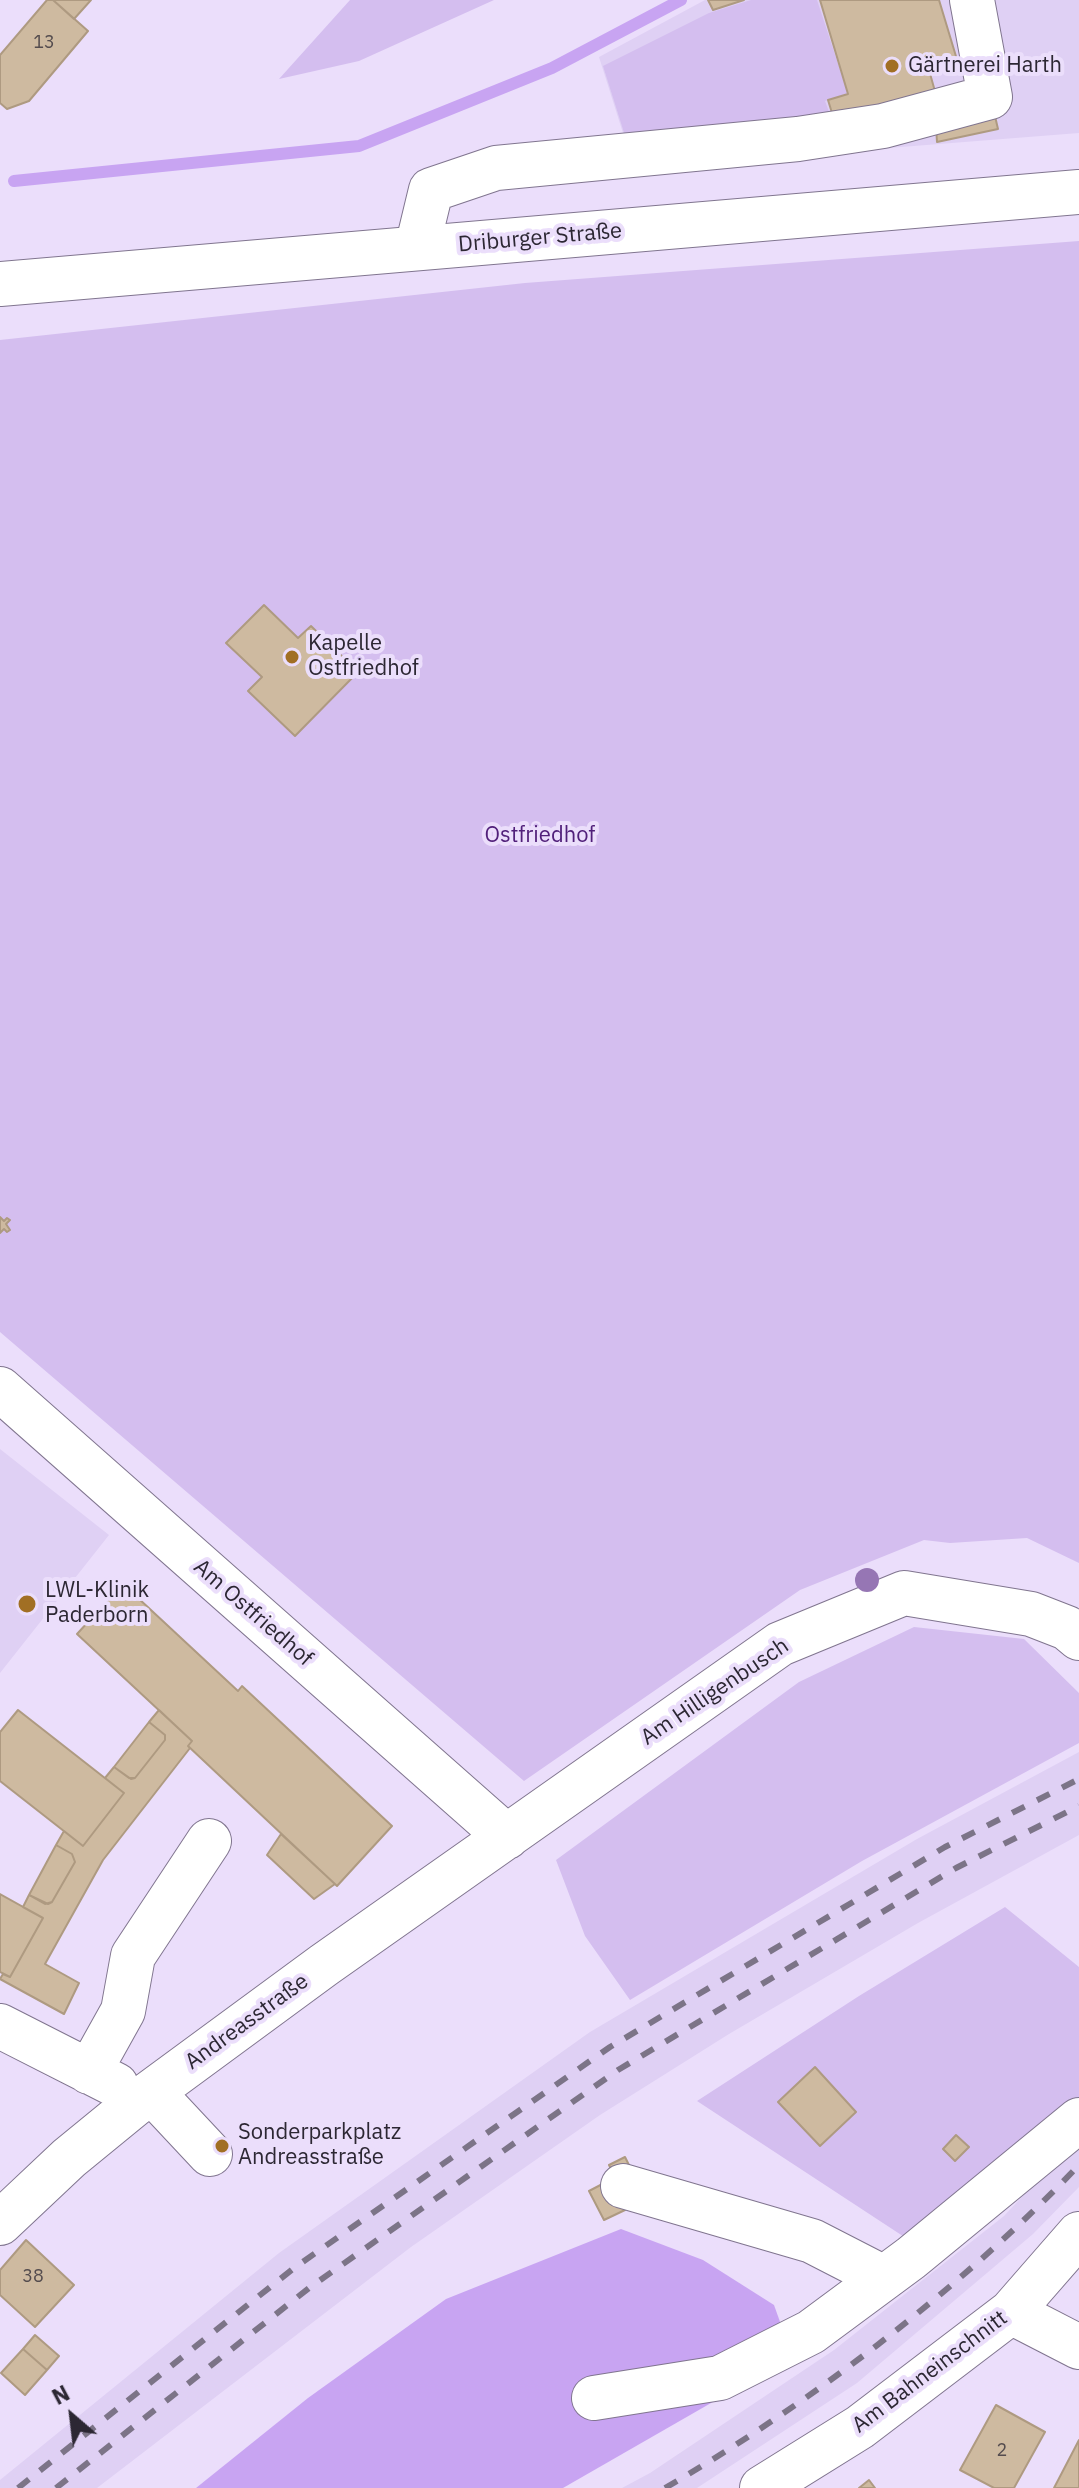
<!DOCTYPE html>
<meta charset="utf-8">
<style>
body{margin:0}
#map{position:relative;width:1079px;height:2488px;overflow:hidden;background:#ebdefb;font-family:"IBM Plex Sans",sans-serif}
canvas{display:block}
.north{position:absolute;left:32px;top:2376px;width:80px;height:80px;-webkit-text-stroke:6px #ebdefb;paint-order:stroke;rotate:332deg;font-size:22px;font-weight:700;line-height:32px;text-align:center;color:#2c2733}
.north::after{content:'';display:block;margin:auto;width:28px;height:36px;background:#2c2733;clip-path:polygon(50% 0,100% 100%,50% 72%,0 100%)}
</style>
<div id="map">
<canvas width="1079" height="2488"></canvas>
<div class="north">N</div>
</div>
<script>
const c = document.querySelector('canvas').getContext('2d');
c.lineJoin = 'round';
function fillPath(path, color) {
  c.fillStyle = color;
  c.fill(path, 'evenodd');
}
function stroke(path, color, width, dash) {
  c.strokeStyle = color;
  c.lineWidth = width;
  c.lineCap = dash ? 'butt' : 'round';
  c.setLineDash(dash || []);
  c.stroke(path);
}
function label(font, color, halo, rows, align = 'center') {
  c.font = font + ' "IBM Plex Sans",sans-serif';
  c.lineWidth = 8;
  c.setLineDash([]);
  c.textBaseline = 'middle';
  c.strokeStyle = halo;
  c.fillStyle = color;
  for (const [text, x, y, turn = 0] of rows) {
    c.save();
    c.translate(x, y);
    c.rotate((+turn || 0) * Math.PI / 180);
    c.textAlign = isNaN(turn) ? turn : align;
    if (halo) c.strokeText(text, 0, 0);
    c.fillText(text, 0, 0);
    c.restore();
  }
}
const built = new Path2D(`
 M705 0H1079V133L634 168 599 57Z
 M0 1449 109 1535 0 1673Z
 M1079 1752V1835L918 1923 729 2034 600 2115 411 2247 97 2488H0V2480L279 2253 590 2032 917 1839Z
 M1079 2136V2187L1033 2234 857 2383 697 2488H622L650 2473 834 2350 1004 2216Z`);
const green = new Path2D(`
 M350 0H494L359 61 279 79Z
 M751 0H817L848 94 825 101 832 120 627 142 603 66 709 13Z
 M1079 241V1563L1027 1538 950 1543 924 1540 800 1590 524 1781 0 1332V340L525 283Z
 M914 1627 1024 1639 1079 1693V1743L862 1861 630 2000 585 1936 556 1860 799 1682Z
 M1005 1907 1079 1967V2101L915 2244 697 2101 859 1996Z`);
const water = new Path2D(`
 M621 2229 703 2260 774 2305 789 2347 725 2395 563 2488H196L308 2398 446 2299Z`);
const stream = new Path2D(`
 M14 181 359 146 552 68 681 0`);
const building = new Path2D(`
 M47 0H53L88 31 29 101 7 109 0 103V55Z
 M53 0H91L74 19Z
 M708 0H744L713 10Z
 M820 0H939L958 63 929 70 936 95 836 126 828 100 848 94Z
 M994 112 998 129 937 142 936 126Z
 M264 605 298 638 311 626 358 672 295 736 248 691 262 677 226 643Z
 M0 1217 4 1221 7 1218 10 1220 6 1224 10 1230 7 1232 4 1229 0 1233Z
 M123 1584 238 1691 242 1686 392 1826 337 1886 188 1746 192 1741 77 1634Z
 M18 1710 124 1793 83 1846 0 1781V1732Z
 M159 1710 192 1741 188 1746 190 1748 103 1860 45 1964 79 1983 64 2014 0 1979 3 1974 10 1977 43 1918 23 1907 29 1895 45 1904 52 1902 75 1862 72 1854 56 1845 64 1831 83 1846 124 1793 105 1778 114 1767 129 1778H135L165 1740V1735L149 1722Z
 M149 1722 165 1735V1740L135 1778 131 1779 114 1767Z
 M281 1834 335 1884 314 1899 267 1855Z
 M56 1845 72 1854 75 1862 52 1902 48 1904 29 1895Z
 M0 1894 43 1918 10 1977 0 1972Z
 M815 2067 856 2112 820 2146 778 2102Z
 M956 2135 969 2147 955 2161 943 2149Z
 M625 2157 630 2167 614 2175 609 2165Z
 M610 2180 625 2210 604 2220 589 2191Z
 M26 2240 74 2285 35 2327 0 2295V2270Z
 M35 2335 59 2356 47 2370 23 2349Z
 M23 2349 47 2370 25 2395 1 2373Z
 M996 2405 1045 2432 1014 2488H994L960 2470Z
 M1079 2440V2488H1054Z
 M869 2480 875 2488H859Z`);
const minor = new Path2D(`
 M417 248 431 190 496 168 798 139 883 126 990 97 972 0
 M0 1389 507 1837
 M0 2026 116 2085
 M89 2072 123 2011 133 1956 209 1841
 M152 2092 210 2154
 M623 2186 812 2241 884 2278
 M0 2223 69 2158 135 2104 324 1965 780 1644 904 1593 1031 1614 1067 1628 1079 1638
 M1011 2312 1079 2347
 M594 2398 720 2378 811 2332 911 2258 1079 2120
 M762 2488 860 2427 1011 2312 1079 2234`);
const major = new Path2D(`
 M0 284 1079 192`);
const rail = new Path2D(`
 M18 2488 294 2268 610 2047 945 1847 1079 1779
 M56 2488 309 2288 618 2070 956 1868 1079 1806
 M665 2488C810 2404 964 2286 1079 2165`);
const trees = [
 [867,1580]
];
const markers = [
 [892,66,8,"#a16f24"],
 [292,657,8,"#a16f24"],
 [27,1604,10,"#a16f24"],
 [222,2146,8,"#a16f24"]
];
const numberNames = [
 ["13",44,43],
 ["38",33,2277],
 ["2",1002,2451]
];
const poiNames = [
 ["Gärtnerei Harth",908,66],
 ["Kapelle",308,644],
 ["Ostfriedhof",308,669],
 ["LWL-Klinik",45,1591],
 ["Paderborn",45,1616],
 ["Sonderparkplatz",238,2133],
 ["Andreasstraße",238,2158]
];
const streetNames = [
 ["Driburger Straße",540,238,-5],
 ["Am Ostfriedhof",253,1613,41],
 ["Am Hilligenbusch",715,1692,-34],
 ["Andreasstraße",247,2022,-36],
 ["Am Bahneinschnitt",930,2372,-37]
];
const parkNames = [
 ["Ostfriedhof",540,836]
];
fillPath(built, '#dfd0f4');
fillPath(green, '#d4beef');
fillPath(water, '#c8a4f2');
stroke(stream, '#c8a4f2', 12);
fillPath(building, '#cebaa0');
stroke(building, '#ae9a81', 2);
stroke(minor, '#80758f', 46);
stroke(major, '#80758f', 46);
stroke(minor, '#fff', 44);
stroke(major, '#fff', 44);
stroke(rail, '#7c7487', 6, [14, 14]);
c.fillStyle = '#9676b4';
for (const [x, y] of trees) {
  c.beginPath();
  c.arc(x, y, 12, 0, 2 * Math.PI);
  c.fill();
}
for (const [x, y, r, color] of markers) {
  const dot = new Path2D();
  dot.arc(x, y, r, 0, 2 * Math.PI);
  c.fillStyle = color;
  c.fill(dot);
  stroke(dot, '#ebdefb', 3);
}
label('18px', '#544c4e', null, numberNames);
label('22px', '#2c2733', '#ebdefb', poiNames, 'left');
label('22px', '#2c2733', '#ebdefb', streetNames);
label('22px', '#51207a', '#ebdefb', parkNames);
</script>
